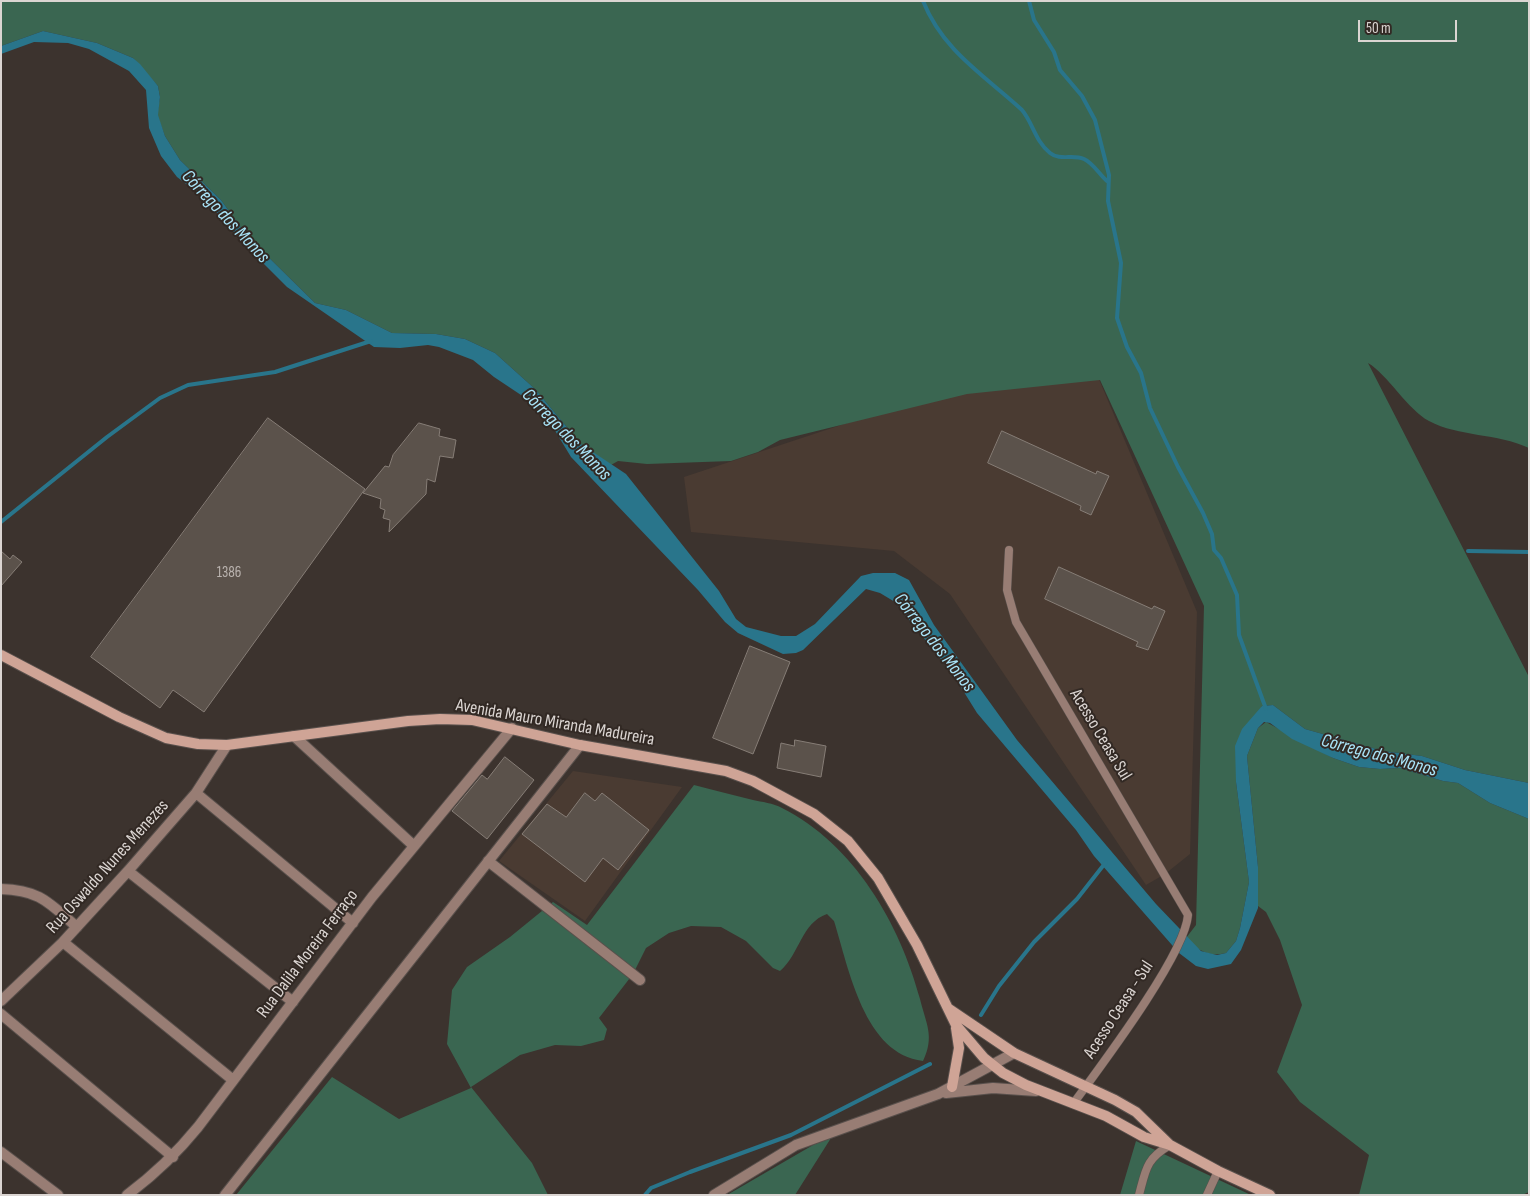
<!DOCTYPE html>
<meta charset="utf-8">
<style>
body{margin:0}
#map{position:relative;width:1530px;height:1196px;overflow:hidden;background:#3c332e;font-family:"Sofia Sans Condensed",sans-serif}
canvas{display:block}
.frame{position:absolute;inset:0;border:2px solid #dbd5d2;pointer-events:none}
.scale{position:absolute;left:1358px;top:20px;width:99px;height:22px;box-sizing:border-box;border:2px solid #dbd5d2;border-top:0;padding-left:6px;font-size:15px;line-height:18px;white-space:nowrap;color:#dbd5d2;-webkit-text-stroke:4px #322924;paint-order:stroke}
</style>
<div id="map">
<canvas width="1530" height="1196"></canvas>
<div class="frame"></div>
<div class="scale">50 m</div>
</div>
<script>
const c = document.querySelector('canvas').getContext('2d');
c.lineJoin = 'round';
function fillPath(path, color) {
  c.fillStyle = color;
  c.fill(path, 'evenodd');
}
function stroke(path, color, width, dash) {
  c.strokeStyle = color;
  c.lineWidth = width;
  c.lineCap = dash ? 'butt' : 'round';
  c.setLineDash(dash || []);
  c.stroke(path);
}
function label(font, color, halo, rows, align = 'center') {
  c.font = font + ' "Sofia Sans Condensed",sans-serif';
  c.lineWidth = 4;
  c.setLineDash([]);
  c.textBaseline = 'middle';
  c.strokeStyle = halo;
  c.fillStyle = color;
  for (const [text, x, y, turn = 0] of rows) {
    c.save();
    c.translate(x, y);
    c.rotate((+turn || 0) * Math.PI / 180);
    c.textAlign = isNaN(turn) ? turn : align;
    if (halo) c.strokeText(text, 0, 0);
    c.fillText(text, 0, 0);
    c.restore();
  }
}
const built = new Path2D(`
 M1093 365 1197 612 1190 854 1165 874 1146 885 950 594 894 551 691 532 684 477 968 383Z
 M573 771 682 787 585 921 499 861Z`);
const green = new Path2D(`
 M1 1H1529V448C1497 433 1459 437 1429 421 1408 410 1387 374 1368 363L1529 677V783L1465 770 1422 756 1383 751 1305 729 1273 705 1262 706 1236 782 1249 882 1240 928 1236 941 1226 953C1209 957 1198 951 1186 938L1196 925 1204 606 1100 380 967 394 780 440 758 452 731 461 647 464 618 461 611 465 581 444 535 389 495 353 465 339 436 334 392 333 346 310 315 303 248 237 221 200 180 160 165 136 157 115 160 97 158 86 133 58 97 43 43 31 1 46Z
 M1266 722 1333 758 1359 767 1380 769 1400 768 1443 781 1458 783 1490 803 1529 819V1192L1522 1195H1359L1369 1155 1300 1102 1277 1072 1302 1005 1280 940 1266 912 1258 906V867L1247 756 1258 728Z
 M694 785C713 790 733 795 753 800 762 802 773 803 782 808 854 844 900 924 920 999 926 1024 935 1036 923 1061 864 1054 849 969 834 921L827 914C801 923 800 954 780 971L773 968 746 941 721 927 691 926 669 933 646 948 633 974 599 1018 607 1029 604 1040 581 1046 555 1045 520 1055 471 1087 532 1163 548 1195H236L332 1077 399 1119 471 1088 447 1044 452 990 467 967 510 937 553 902 587 925Z
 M831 1138 795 1195H727L820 1141Z
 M1136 1141 1251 1195H1120Z`);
const water = new Path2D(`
 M43 31 97 43 133 58 140 64 158 86 160 97 158 115 165 136 180 160 221 200 248 237 315 303 346 310 392 333 436 334 465 339 495 353 535 389 581 444 626 474 719 591 736 619 746 627 781 636H796L815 624 861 576 873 573H895L909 580 934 625 1017 740 1156 904 1201 951 1217 955 1226 953 1236 941 1240 928 1249 882 1236 782 1235 746 1242 729 1262 706 1273 705 1305 729 1383 751 1422 756 1465 770 1529 783V819L1490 803 1458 783 1443 781 1400 768 1380 769 1359 767 1333 758 1292 739 1270 723 1264 722 1258 728 1247 756 1258 867V908L1241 950 1231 964 1208 969 1196 966 1179 953 1094 856 1076 830 977 713 954 676 895 602 880 593 866 589 803 650 796 653 783 654 738 633 725 622 698 590 571 457 548 419 524 397 494 377 473 360 439 347 428 345 400 348 374 347 287 287 245 245 202 196 177 177 161 156 149 128 146 90 129 71 89 49 68 43 34 42 1 54V46Z`);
const stream = new Path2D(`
 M923 1C943 51 984 75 1022 110 1033 123 1035 141 1050 153 1060 161 1073 154 1084 159 1093 163 1099 174 1107 181
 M1029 1 1034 20 1054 52 1060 70 1082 96 1095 120 1109 175 1108 201 1121 263 1117 318 1127 347 1141 373 1150 408 1178 467 1203 513 1212 534 1214 550 1221 558 1237 595 1239 635 1266 709
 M1 522 107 437 160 398 188 385 275 372 371 341
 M1468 551 1529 552
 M981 1015 999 986 1034 942 1077 899 1106 862
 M645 1195 651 1188 690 1172 791 1135 930 1064`);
const building = new Path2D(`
 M268 418 365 489 204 712 173 690 160 708 91 657Z
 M419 423 440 429 439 436 456 440 453 458 440 456 435 482 427 479 426 494 389 532 390 520 383 518 385 510 380 508 381 499 363 493 385 466 389 467 393 455Z
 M1002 431 1096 474 1097 471 1109 476 1091 515 1080 510 1081 506 988 463Z
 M1 551 10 559 13 555 22 562 1 586Z
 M1059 567 1152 609 1154 606 1165 611 1148 650 1136 646 1138 642 1045 599Z
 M750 646 790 662 753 754 713 738Z
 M795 740 826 746 821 777 777 768 781 743 794 746Z
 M505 757 534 780 487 839 452 811 482 775 487 779Z
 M585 793 595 801 602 793 649 830 618 870 603 858 585 882 522 834 547 804 566 817Z`);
const service = new Path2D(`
 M1009 550 1007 590 1016 622 1188 915C1185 955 1100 1067 1073 1104
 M1139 1195C1146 1169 1146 1159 1170 1145
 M1207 1195 1218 1171`);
const minor = new Path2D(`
 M294 736 414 846
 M196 793 353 923
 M488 861 640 980
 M128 871 293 1002
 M1 889C40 890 49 903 77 927
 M63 942 233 1080
 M1 1001 63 942 128 871 196 793 227 745
 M1 1014 173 1157
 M1 1152 58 1195
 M127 1195C154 1175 176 1154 198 1127L372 897 512 728
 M225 1195 580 745`);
const tertiary = new Path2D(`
 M946 1093 993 1088 1036 1091
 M714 1195 796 1145 938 1094 1014 1053`);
const secondary = new Path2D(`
 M1 655 119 717 166 738 198 744 227 745 408 721 440 719 472 720 580 745 726 771 753 781 814 814 848 841 878 878 917 945 956 1025 984 1058 1003 1073 1026 1085 1106 1116 1144 1137 1170 1145 1218 1171 1270 1195
 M949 1009 1014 1053 1115 1100 1136 1112 1169 1144
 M952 1087 959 1048 956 1028`);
const numberNames = [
 ["1386",229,573]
];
const streetNames = [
 ["Avenida Mauro Miranda Madureira",555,723,10],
 ["Acesso Ceasa Sul",1100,735,59],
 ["Rua Oswaldo Nunes Menezes",108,867,-48],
 ["Rua Dalila Moreira Ferraço",308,954,-53],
 ["Acesso Ceasa - Sul",1119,1010,-57]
];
const waterNames = [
 ["Córrego dos Monos",225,217,47],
 ["Córrego dos Monos",566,435,46],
 ["Córrego dos Monos",934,643,52],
 ["Córrego dos Monos",1379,756,15]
];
fillPath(built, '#4a3b32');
fillPath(green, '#3a6651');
fillPath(water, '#29758b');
stroke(stream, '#29758b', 4);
fillPath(building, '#5b524b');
stroke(building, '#867d76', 1);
stroke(service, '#59504c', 9);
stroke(minor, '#59504c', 12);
stroke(tertiary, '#59504c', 12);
stroke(secondary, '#59504c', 12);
stroke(service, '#987d74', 8);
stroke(minor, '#987d74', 10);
stroke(tertiary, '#987d74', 10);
stroke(secondary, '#cfa496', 10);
label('15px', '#bbb4b0', null, numberNames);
label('18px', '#dbd5d2', '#322924', streetNames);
label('italic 19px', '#a9e4f8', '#322924', waterNames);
</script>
